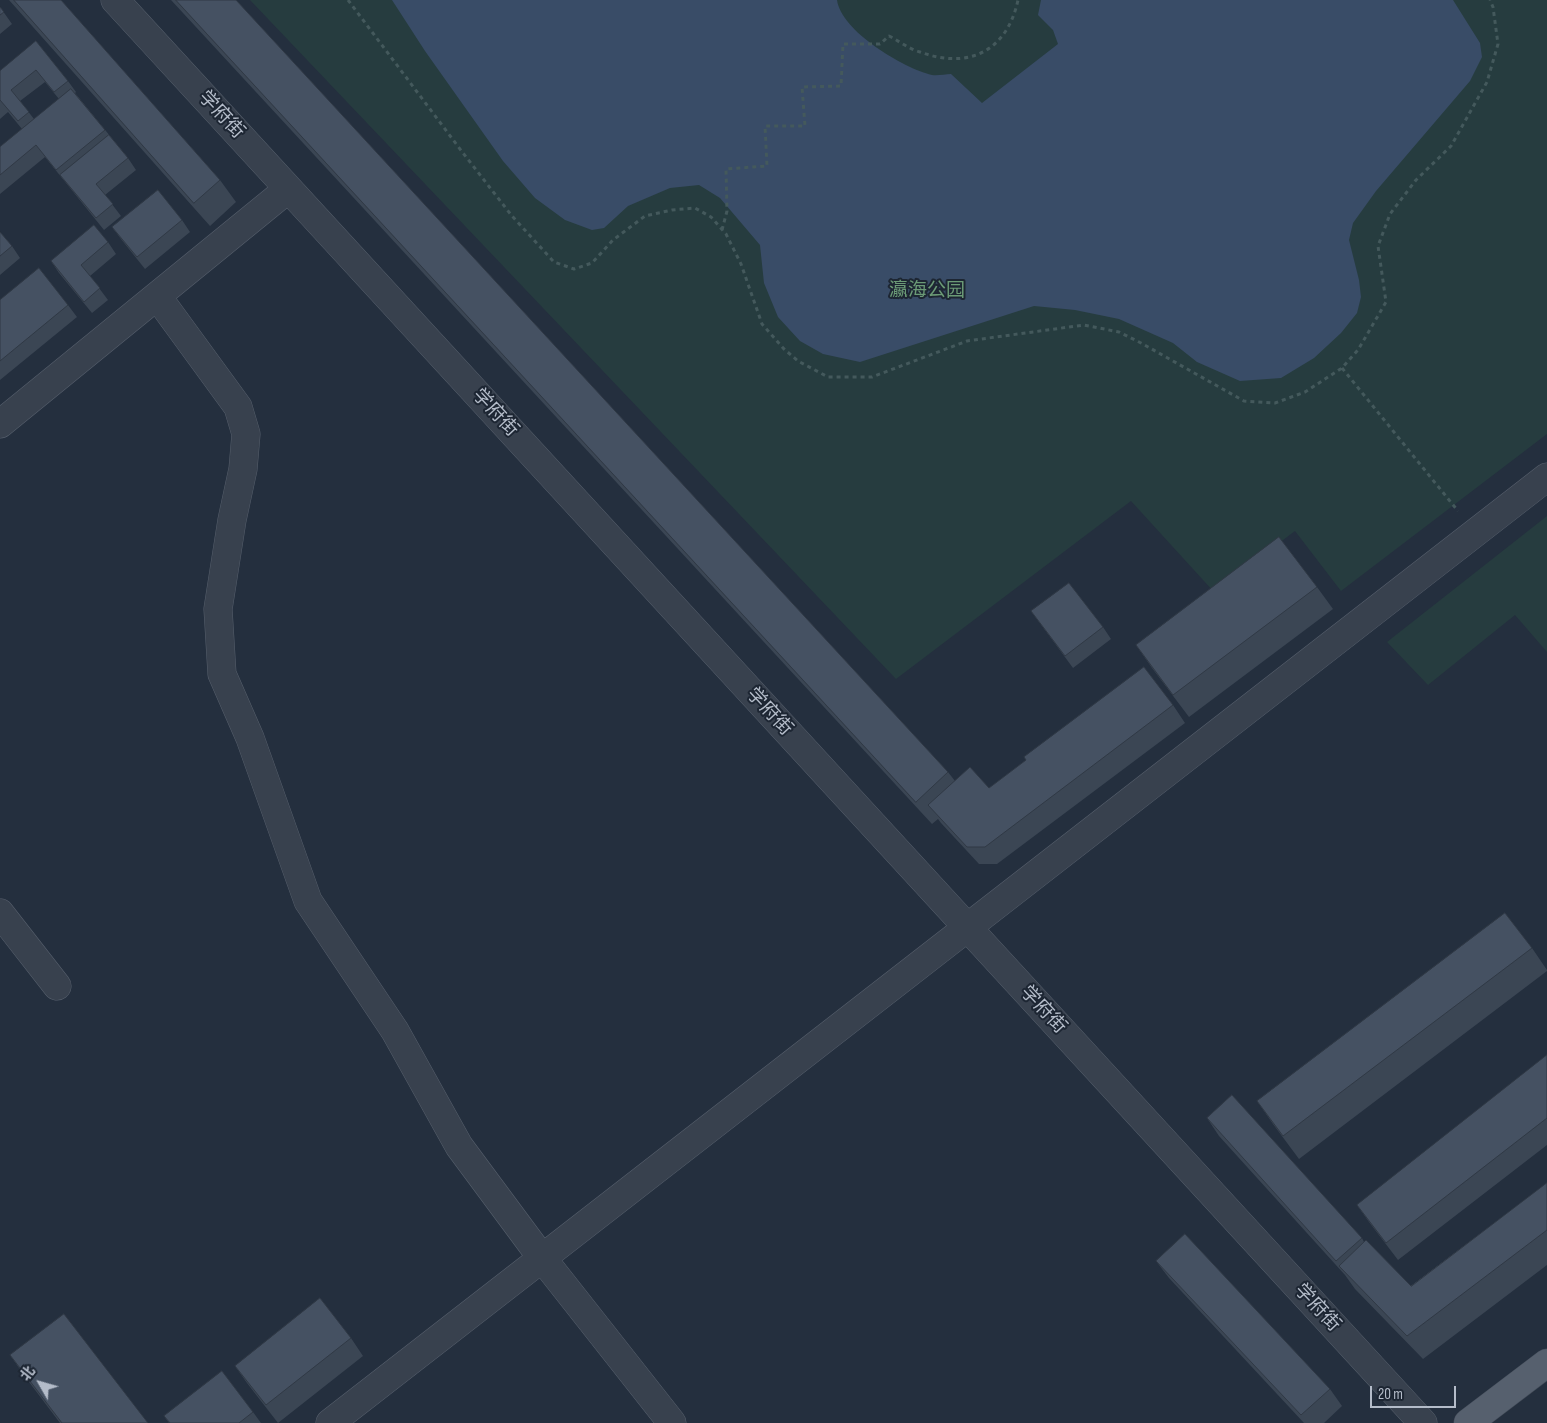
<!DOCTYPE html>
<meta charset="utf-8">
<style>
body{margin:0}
#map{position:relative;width:1547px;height:1423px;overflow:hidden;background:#242f3e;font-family:"Sofia Sans Condensed","Noto Sans SC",sans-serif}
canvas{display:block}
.north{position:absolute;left:15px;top:1358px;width:50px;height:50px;-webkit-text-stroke:4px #1d2633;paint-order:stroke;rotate:308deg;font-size:14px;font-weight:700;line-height:20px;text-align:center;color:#b4bcc9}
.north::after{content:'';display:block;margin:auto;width:18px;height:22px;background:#b4bcc9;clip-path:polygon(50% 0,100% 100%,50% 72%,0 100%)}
.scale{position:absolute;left:1370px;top:1386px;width:86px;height:22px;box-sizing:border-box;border:2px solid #b4bcc9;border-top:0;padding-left:6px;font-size:15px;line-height:18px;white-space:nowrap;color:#b4bcc9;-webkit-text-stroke:4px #1d2633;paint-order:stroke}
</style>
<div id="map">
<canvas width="1547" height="1423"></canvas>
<div class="north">北</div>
<div class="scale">20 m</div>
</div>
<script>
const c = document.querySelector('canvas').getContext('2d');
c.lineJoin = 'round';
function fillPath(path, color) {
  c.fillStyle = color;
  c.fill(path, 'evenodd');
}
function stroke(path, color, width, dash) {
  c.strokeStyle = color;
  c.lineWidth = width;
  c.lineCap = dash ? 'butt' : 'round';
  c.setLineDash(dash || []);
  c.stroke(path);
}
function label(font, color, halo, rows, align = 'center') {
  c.font = font + ' "Sofia Sans Condensed","Noto Sans SC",sans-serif';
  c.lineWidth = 4;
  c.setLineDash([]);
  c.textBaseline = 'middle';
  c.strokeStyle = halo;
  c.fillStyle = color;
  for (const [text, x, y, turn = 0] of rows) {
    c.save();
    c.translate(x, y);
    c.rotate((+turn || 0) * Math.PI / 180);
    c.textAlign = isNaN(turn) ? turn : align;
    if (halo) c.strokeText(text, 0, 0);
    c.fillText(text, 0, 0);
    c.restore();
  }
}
const green = new Path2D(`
 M250 0H1547V434L1341 591 1295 531 1214 592 1131 501 896 679Z
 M1547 516V652L1515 615 1428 685 1387 642Z`);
const water = new Path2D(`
 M392 0H837C841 31 903 68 932 75 938 76 945 74 951 74L982 103 1058 44 1053 30 1038 15 1041 0H1453L1480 43 1482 57 1470 81 1376 191 1353 223 1349 240 1359 280 1361 297 1357 313 1341 333 1314 358 1281 378 1240 381 1197 362 1173 343 1119 319 1075 310 1034 306 860 362 823 354 800 341 778 317 764 283 760 245 720 198 699 185 670 188 628 206 604 228 592 230 565 220 535 198 503 161 425 51Z`);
const path = new Path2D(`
 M348 0 463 153 512 216 554 262 574 269 592 263 613 240 645 216 672 210 695 208 711 217 726 234 741 264 762 324 784 349 798 361 828 377H872L967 341 1084 325 1119 332 1141 343 1244 401 1275 403 1305 392 1342 368 1358 350 1386 302 1378 246 1390 214 1416 180 1451 146 1487 82 1498 44 1493 7 1490 0
 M722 230 727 211 726 169 767 166 765 126H805L802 87 841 86 843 44H880L889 36C899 41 909 49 920 52 969 70 1007 51 1018 0
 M1342 368 1458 511`);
const minor = new Path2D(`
 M115 0 1423 1423
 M157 296 238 407 246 434 243 469 232 520 218 609 222 674 250 738 308 901 395 1031 459 1146 542 1258 672 1423
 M0 424 288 189
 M0 913 57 986
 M330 1423 1547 477`);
const major = new Path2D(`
 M1468 1423 1547 1363`);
const wall = new Path2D(`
 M9 0H61L220 180 236 202 210 226Z
 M171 0H236L948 772 955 781 989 788 1173 705 1185 723 997 864H979L941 823 938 819 932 824Z
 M0 7 12 24 0 34Z
 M36 41 68 81 76 92 75 93 128 158 136 170 105 195 121 216 104 230 45 157 0 194V147L22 129 8 112 0 119V71ZM45 82 59 99 34 119 20 101Z
 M182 220 190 232 145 269 121 239 112 227Z
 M0 232 12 246 20 258 0 275Z
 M108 242 116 254 90 276 108 300 92 313 59 273 51 261Z
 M0 300 68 305 77 317 0 380Z
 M1317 587 1333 609 1189 717 1152 668 1136 645Z
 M1031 611 1103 627 1111 639 1073 668Z
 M1532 948 1547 970V971L1299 1159 1273 1124 1257 1101Z
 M1547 1055V1145L1398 1260 1369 1222 1357 1205Z
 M1207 1118 1362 1238 1364 1242 1411 1286 1547 1183V1265L1423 1359 1355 1289 1345 1275 1219 1136Z
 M1156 1261 1330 1389 1342 1406 1324 1423H1304L1169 1278Z
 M351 1338 363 1356 278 1423 247 1383 235 1366Z
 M10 1355 148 1423H60L26 1378Z
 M253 1412 261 1423H169L164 1416Z`);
const building = new Path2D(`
 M14 0H61L220 180 194 203Z
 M176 0H236L948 772 916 802Z
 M0 7 4 12 0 15Z
 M36 41 68 81 54 92 36 70 11 90 29 112 18 121 0 100V71Z
 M71 89 105 130 56 170 36 145 0 175V147Z
 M109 135 128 158 96 184 113 204 96 218 60 175Z
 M158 190 182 220 137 257 112 227Z
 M94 225 108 242 81 265 100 288 84 302 51 261Z
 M0 232 12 246 0 256Z
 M39 268 68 305 0 361V300Z
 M1279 537 1317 587 1173 695 1136 645Z
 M1069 583 1103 627 1065 656 1031 611Z
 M1144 667 1173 705 985 847H967L928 805 970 767 989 788 1026 760 1024 757Z
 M1505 913 1532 948 1283 1136 1257 1101Z
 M1547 1055V1118L1386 1243 1357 1205Z
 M1232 1095 1362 1238 1336 1261 1207 1118Z
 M1547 1183V1230L1407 1336 1339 1266 1366 1240 1411 1286Z
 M1185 1234 1330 1389 1301 1415 1156 1261Z
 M320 1298 351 1338 266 1405 235 1366Z
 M64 1314 148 1423H62L10 1355Z
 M222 1371 253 1412 239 1423H170L164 1416Z`);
const streetNames = [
 ["学府街",221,115,47],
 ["学府街",495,413,47],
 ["学府街",769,712,47],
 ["学府街",1043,1010,47],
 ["学府街",1317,1308,47]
];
const parkNames = [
 ["瀛海公园",927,291]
];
fillPath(green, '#263c3f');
fillPath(water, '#394c67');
stroke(minor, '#565f6c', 29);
stroke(major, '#414a57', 29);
stroke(path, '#44595c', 3, [4, 4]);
stroke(minor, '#38414e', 28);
stroke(major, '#56606e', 28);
fillPath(wall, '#3b4654');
fillPath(building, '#455162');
stroke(building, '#303945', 1);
label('19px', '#b4bcc9', '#1d2633', streetNames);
label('19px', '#6b9a76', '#1d2633', parkNames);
</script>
